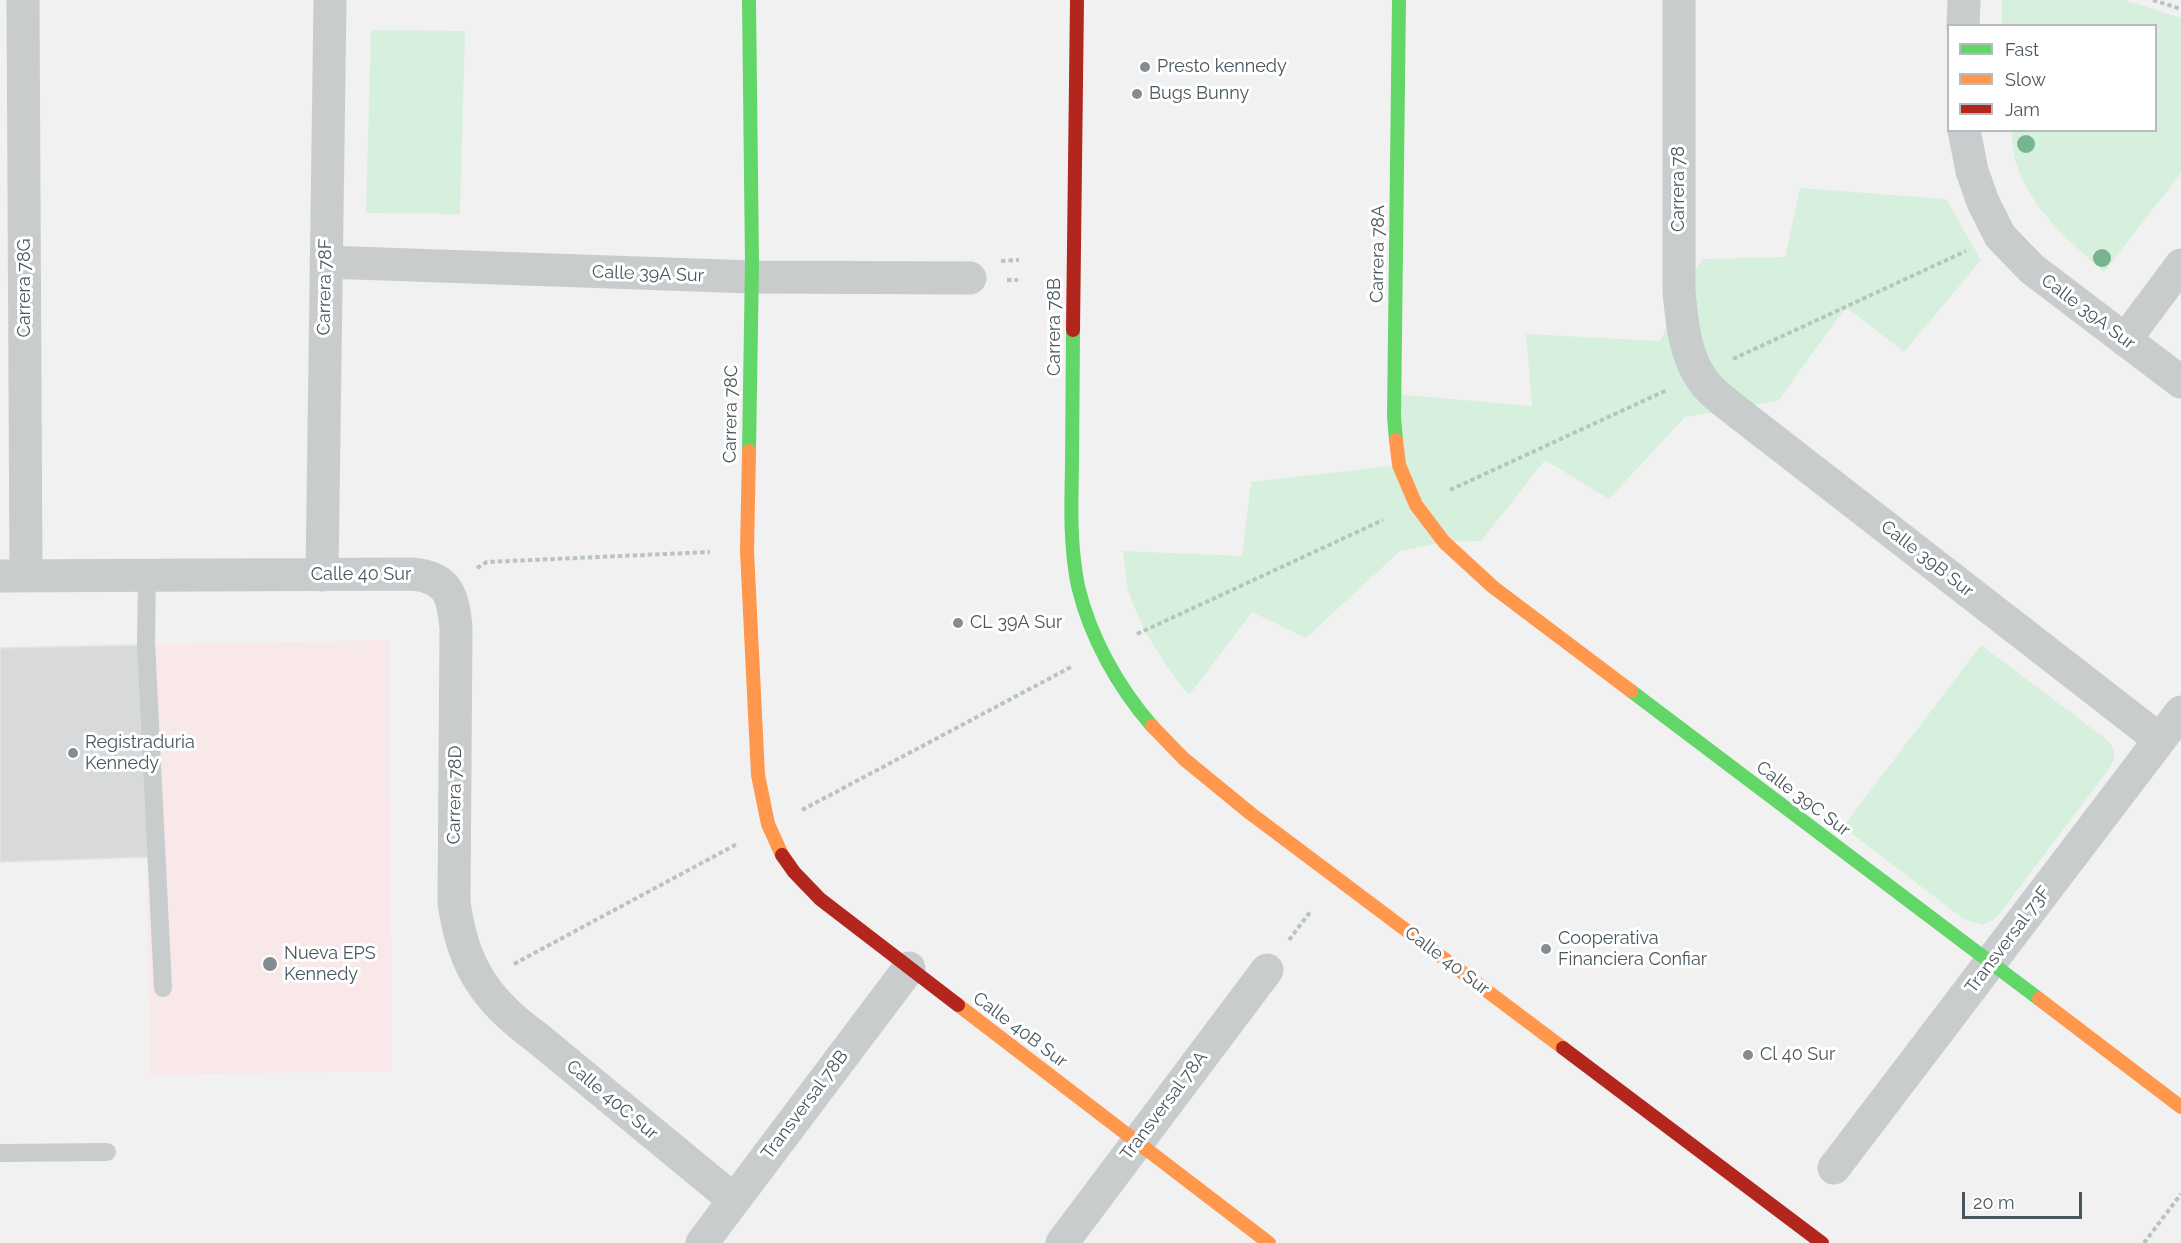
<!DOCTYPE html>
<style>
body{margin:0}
#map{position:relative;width:2181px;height:1243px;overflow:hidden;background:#f2f1f1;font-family:Raleway,sans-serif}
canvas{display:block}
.legend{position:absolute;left:1947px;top:24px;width:210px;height:108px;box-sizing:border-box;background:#fff;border:2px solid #b6bbbf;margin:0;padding:8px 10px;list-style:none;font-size:18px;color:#48565e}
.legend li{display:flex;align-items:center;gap:12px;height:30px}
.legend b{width:30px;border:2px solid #b6bbbf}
.scale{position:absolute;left:1962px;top:1192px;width:120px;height:27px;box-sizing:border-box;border:3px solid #48565e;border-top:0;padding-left:8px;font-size:18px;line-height:21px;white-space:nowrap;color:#48565e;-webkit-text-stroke:4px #fff;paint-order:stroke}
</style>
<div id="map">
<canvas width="2181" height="1243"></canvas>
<ul class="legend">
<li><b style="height:8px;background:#63d668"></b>Fast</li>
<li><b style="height:8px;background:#ff974d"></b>Slow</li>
<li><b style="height:8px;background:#b3261e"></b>Jam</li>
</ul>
<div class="scale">20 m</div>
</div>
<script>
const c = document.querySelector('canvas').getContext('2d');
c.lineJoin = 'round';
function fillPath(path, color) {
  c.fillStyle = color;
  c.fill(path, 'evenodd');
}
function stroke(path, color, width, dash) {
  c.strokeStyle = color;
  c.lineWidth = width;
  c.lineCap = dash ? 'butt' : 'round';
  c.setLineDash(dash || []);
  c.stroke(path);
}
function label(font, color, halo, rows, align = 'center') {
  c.font = font + ' Raleway,sans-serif';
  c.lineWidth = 6;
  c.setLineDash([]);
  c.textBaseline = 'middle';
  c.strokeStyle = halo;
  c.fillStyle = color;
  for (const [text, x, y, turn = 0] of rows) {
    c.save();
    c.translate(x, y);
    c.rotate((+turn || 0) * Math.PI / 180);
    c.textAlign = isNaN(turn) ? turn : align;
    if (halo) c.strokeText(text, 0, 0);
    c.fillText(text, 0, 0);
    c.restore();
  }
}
const medical = new Path2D(`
 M389 640 392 1071 150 1075 144 645Z`);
const green = new Path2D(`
 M2002 0H2124L2181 18V173L2104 272C2068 240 2028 207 2015 159 2013 150 2012 140 2011 131L2156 130V26L2002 25Z
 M371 30 465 31 460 214 366 213Z
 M1800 188 1946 199 1981 260 1904 352 1846 307 1778 401 1685 417 1609 499 1545 460 1481 541 1444 542 1400 551 1306 638 1252 612 1189 695C1163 664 1142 631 1129 593 1125 580 1125 564 1123 551L1242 556 1251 482 1399 465 1394 394 1532 406 1526 334 1661 341 1679 291 1703 259 1785 257Z
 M1981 645 2107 740C2117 750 2116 758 2109 769L2000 913 1993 920 1983 925 1965 920 1843 827Z`);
const building = new Path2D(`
 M144 645 148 857 0 862V648Z`);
const path = new Path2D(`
 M2153 0 2181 9
 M1001 261 1019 260
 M1007 280H1018
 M1733 359 1966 251
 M1450 490 1667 390
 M477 568 487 562 710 552
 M1137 634 1383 520
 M802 810 1071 667
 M1289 940 1310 912
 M514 964 737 844
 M2144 1243 2181 1194`);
const lane = new Path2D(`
 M147 576 146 642 163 988
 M0 1153 107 1152`);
const street = new Path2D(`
 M23 0 26 576
 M1679 0V291C1682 324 1685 361 1708 387 1717 397 1729 405 1740 414L2160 740
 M1963 26 1964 0
 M1964 130 1972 171 1983 202 2000 236 2032 269 2181 382
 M326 262 752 277 970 278
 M2125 340 2181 265
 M322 575 330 0
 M0 576 413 574C449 578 453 596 456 628L454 902C462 964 485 1000 535 1036L734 1200
 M1834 1168 2181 712
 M702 1243 909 968
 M1062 1243 1267 970`);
const fast = new Path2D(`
 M1073 330C1073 376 1072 422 1072 468 1071 507 1070 547 1078 586 1090 637 1118 687 1152 726
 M1396 440 1394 417 1399 0
 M749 451 752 263 749 0
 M1631 691 2039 999`);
const slow = new Path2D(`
 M1396 440 1399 465 1416 505 1444 542 1493 587 1631 691
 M749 451 747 551 758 775 768 824 782 855
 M1152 726 1184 759 1250 813 1563 1048
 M2039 999 2181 1107
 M958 1005 1269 1243`);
const jam = new Path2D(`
 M1073 330 1077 0
 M782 855 794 872 820 899 958 1005
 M1563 1048 1822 1243`);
const trees = [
 [2026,144],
 [2102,258]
];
const markers = [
 [1145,67,6,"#848c91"],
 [1137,94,6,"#848c91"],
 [958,623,6,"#848c91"],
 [73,753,6,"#848c91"],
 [1546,949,6,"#848c91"],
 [270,964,8,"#848c91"],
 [1748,1055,6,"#848c91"]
];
const poiNames = [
 ["Presto kennedy",1157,67],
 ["Bugs Bunny",1149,94],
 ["CL 39A Sur",970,623],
 ["Registraduria",85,743],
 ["Kennedy",85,764],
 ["Cooperativa",1558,939],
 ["Financiera Confiar",1558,960],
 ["Nueva EPS",284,954],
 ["Kennedy",284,975],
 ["Cl 40 Sur",1760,1055]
];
const streetNames = [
 ["Carrera 78",1679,189,-90],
 ["Carrera 78A",1378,254,-89],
 ["Calle 39A Sur",648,274,2],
 ["Carrera 78F",325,287,-89],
 ["Carrera 78G",25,288,-90],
 ["Calle 39A Sur",2088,312,37],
 ["Carrera 78B",1055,327,-90],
 ["Carrera 78C",731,414,-89],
 ["Calle 39B Sur",1927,559,38],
 ["Calle 40 Sur",361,575],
 ["Carrera 78D",455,795,-89],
 ["Calle 39C Sur",1803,799,37],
 ["Transversal 73F",2008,940,-53],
 ["Calle 40 Sur",1447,961,37],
 ["Calle 40B Sur",1020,1030,37],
 ["Calle 40C Sur",612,1100,40],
 ["Transversal 78B",805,1105,-53],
 ["Transversal 78A",1164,1106,-53]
];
fillPath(medical, '#f8e8e9');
fillPath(green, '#d6f0dd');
fillPath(building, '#d8d9da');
stroke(building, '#e3e3e4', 1.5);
stroke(path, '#b8c4bf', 4, [4.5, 3]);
stroke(lane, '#c9cccd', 18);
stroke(street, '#c9cccd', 33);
stroke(fast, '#63d668', 14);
stroke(slow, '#ff974d', 14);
stroke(jam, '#b3261e', 14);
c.fillStyle = '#79b490';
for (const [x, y] of trees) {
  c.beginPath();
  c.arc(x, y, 9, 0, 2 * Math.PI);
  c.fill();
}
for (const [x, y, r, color] of markers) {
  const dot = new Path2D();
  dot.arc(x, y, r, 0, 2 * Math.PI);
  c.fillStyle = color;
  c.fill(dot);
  stroke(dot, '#fff', 2);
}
label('18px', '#48565e', '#fff', poiNames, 'left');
label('18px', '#48565e', '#fff', streetNames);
</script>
